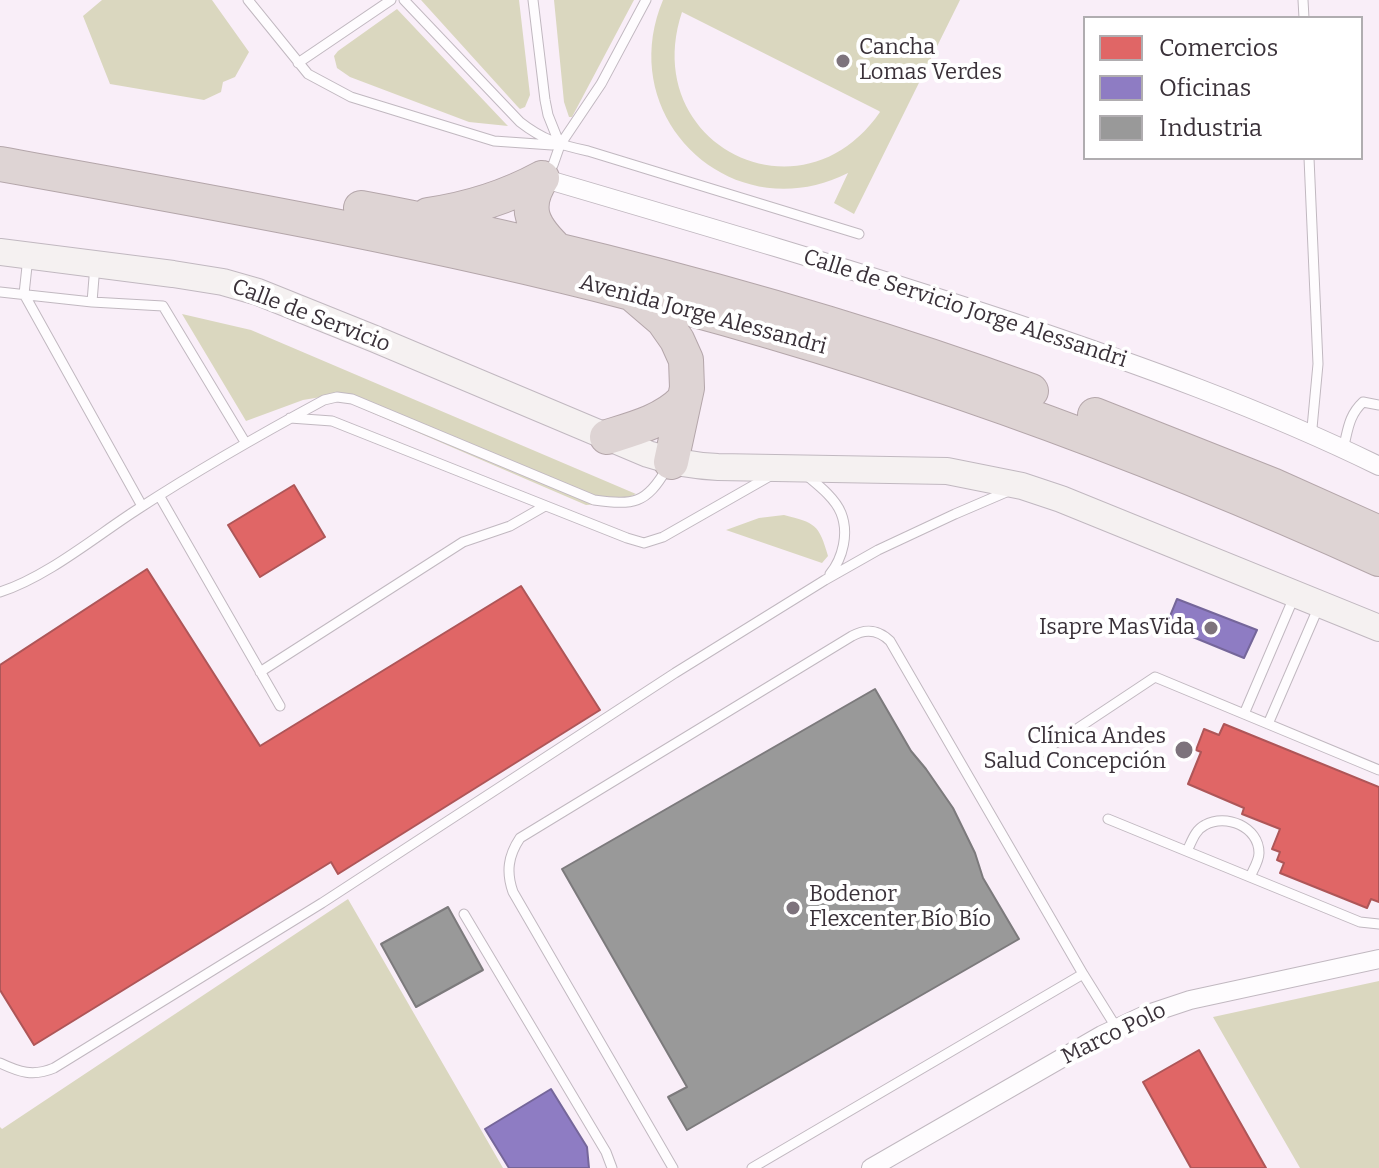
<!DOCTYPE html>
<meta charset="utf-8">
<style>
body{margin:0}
#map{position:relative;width:1379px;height:1168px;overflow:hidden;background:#f9eef8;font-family:Bitter,serif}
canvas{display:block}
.legend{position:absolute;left:1083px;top:16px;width:280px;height:144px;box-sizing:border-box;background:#fff;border:2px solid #b0adb0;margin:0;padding:10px 14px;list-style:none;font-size:24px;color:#3a3139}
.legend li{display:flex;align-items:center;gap:16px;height:40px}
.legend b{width:40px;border:2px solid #b0adb0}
</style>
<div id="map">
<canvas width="1379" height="1168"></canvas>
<ul class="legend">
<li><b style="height:22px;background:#e06666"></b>Comercios</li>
<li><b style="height:22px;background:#8e7cc3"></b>Oficinas</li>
<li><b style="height:22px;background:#999"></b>Industria</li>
</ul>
</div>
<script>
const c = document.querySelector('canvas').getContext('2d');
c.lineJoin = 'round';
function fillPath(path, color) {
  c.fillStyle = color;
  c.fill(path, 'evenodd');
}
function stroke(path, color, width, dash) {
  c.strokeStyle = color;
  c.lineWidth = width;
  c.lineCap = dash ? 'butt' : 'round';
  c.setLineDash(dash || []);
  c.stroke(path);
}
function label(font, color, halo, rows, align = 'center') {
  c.font = font + ' Bitter,serif';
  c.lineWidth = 8;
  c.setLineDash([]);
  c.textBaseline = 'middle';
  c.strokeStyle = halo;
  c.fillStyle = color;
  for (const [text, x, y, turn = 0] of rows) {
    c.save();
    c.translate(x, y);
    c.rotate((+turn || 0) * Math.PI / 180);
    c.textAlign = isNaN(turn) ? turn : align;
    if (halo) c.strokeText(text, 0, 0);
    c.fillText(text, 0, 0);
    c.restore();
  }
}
const green = new Path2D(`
 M102 0H212L249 52 235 77 223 82 221 92 204 100 110 84 83 16Z
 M421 0H519L530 95 525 107 520 109 517 106Z
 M554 0H634L572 117H569L564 102Z
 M663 0H960L854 214 834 203 848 173C733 231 613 119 663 0ZM682 12 879 111 880 112C801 227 638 144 682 12Z
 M397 9 506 124 508 126 469 122 350 77 337 68 334 56 338 51Z
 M182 314 251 330 636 494 614 503 586 505 340 399 321 397 303 400 246 421Z
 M784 515C815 523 819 524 828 556L822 563 726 530 759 518Z
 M348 899 503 1168H0V1127L2 1129Z
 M1379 981V1168H1300L1213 1017Z`);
const shops = new Path2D(`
 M294 485 325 537 260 577 228 525Z
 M147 569 260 746 521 586 600 710 338 874 331 862 34 1045 0 990V665Z
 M1224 724 1379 787V902L1371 899 1367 908 1280 873 1284 863 1277 860 1280 852 1272 849 1280 829 1242 814 1244 808 1188 784 1201 752 1196 750 1204 729 1219 735Z
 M1199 1050 1266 1168H1191L1143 1082Z`);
const offices = new Path2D(`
 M1177 599 1257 630 1244 658 1166 626Z
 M551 1089 587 1147 589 1168H509L485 1129Z`);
const industry = new Path2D(`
 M875 689 911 751 926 769 953 808 975 853 983 878 1019 939 687 1130 668 1097 687 1087 562 869Z
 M448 907 483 970 416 1007 381 944Z`);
const lane = new Path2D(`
 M248 0 308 74 351 97 494 141 552 145
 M404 0 520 122C543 140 560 145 588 151L859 234
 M533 0 545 100 548 115 560 145
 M1303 0 1304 18
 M298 63 391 0
 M546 173 553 165 560 145 601 84 646 0
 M28 257 24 294 142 506
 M0 292 92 302 163 306 245 442
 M92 302 95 265
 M290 418 332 421 627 538 644 543 663 537 770 476
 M1309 434 1312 428 1318 364 1309 158
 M1343 449C1348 431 1348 416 1363 402L1379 405
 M806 475C818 485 835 498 841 513 849 533 843 558 830 574
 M160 497 280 706
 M0 592C47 577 96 536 138 509 198 470 261 434 324 400L337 397 352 399 594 500C633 505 646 505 667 468
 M260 672 463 542 510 526 545 506
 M1244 714 1294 597
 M1268 724 1319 606
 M1021 766 1155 677 1379 770
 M1108 819 1360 922 1379 924
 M1187 851C1192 841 1195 830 1205 825 1226 813 1259 827 1259 853 1259 861 1253 870 1250 877
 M464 914 606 1152 612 1168
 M1083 974 1116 1027
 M0 1063C19 1072 33 1077 54 1068L322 903 675 673 825 580 878 550 955 514 1011 490
 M673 1168 513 892C506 872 508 856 520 838L852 636C866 628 879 630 890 641L1083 974 752 1168`);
const street = new Path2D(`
 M542 178C699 224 856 270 1012 322 1136 364 1261 408 1379 466
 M871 1168 1102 1035 1145 1015 1190 1000 1379 959`);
const secondary = new Path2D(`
 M0 252 173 274 223 282 258 292 375 339 648 454C672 462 693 466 718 467L947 471 1022 486 1061 499 1379 628`);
const highway = new Path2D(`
 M0 164C211 202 423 239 631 293 888 359 1137 449 1379 559
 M542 178C521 209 534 228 558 251
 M361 208C443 223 524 242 605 262 749 298 891 340 1031 391
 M428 215C469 209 505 198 542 178
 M635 296 663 320 677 340 686 360 687 388 671 462
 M1095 415 1272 485 1379 533
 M607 437C633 429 664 421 683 401`);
const markers = [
 [843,61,8,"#7d737c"],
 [1211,628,8,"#7d737c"],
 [1184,750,10,"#7d737c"],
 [793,908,8,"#7d737c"]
];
const poiNames = [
 ["Cancha",859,48],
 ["Lomas Verdes",859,73],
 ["Isapre MasVida",1195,628,"right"],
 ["Clínica Andes",1166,737,"right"],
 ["Salud Concepción",1166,762,"right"],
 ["Bodenor",809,895],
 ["Flexcenter Bío Bío",809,920]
];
const streetNames = [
 ["Calle de Servicio Jorge Alessandri",965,309,18],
 ["Avenida Jorge Alessandri",703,315,15],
 ["Calle de Servicio",311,316,21],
 ["Marco Polo",1114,1034,-26]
];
fillPath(green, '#dad7bf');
fillPath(shops, '#e06666');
stroke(shops, '#ae5658', 2);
fillPath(offices, '#8e7cc3');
stroke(offices, '#75669a', 2);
fillPath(industry, '#999');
stroke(industry, '#7c7a7c', 2);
stroke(lane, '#c1b8c0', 11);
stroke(street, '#c1b8c0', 20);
stroke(secondary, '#c1b8c0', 28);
stroke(highway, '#b4a6aa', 36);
stroke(lane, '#fefcfe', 9);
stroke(street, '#fefcfe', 18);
stroke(secondary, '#f5f1f1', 26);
stroke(highway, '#ded4d4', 34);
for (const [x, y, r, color] of markers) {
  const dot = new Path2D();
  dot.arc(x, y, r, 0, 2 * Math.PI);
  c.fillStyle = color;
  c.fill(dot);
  stroke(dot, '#fff', 3);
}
label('22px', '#3a3139', '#fff', poiNames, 'left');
label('22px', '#3a3139', '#fff', streetNames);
</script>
